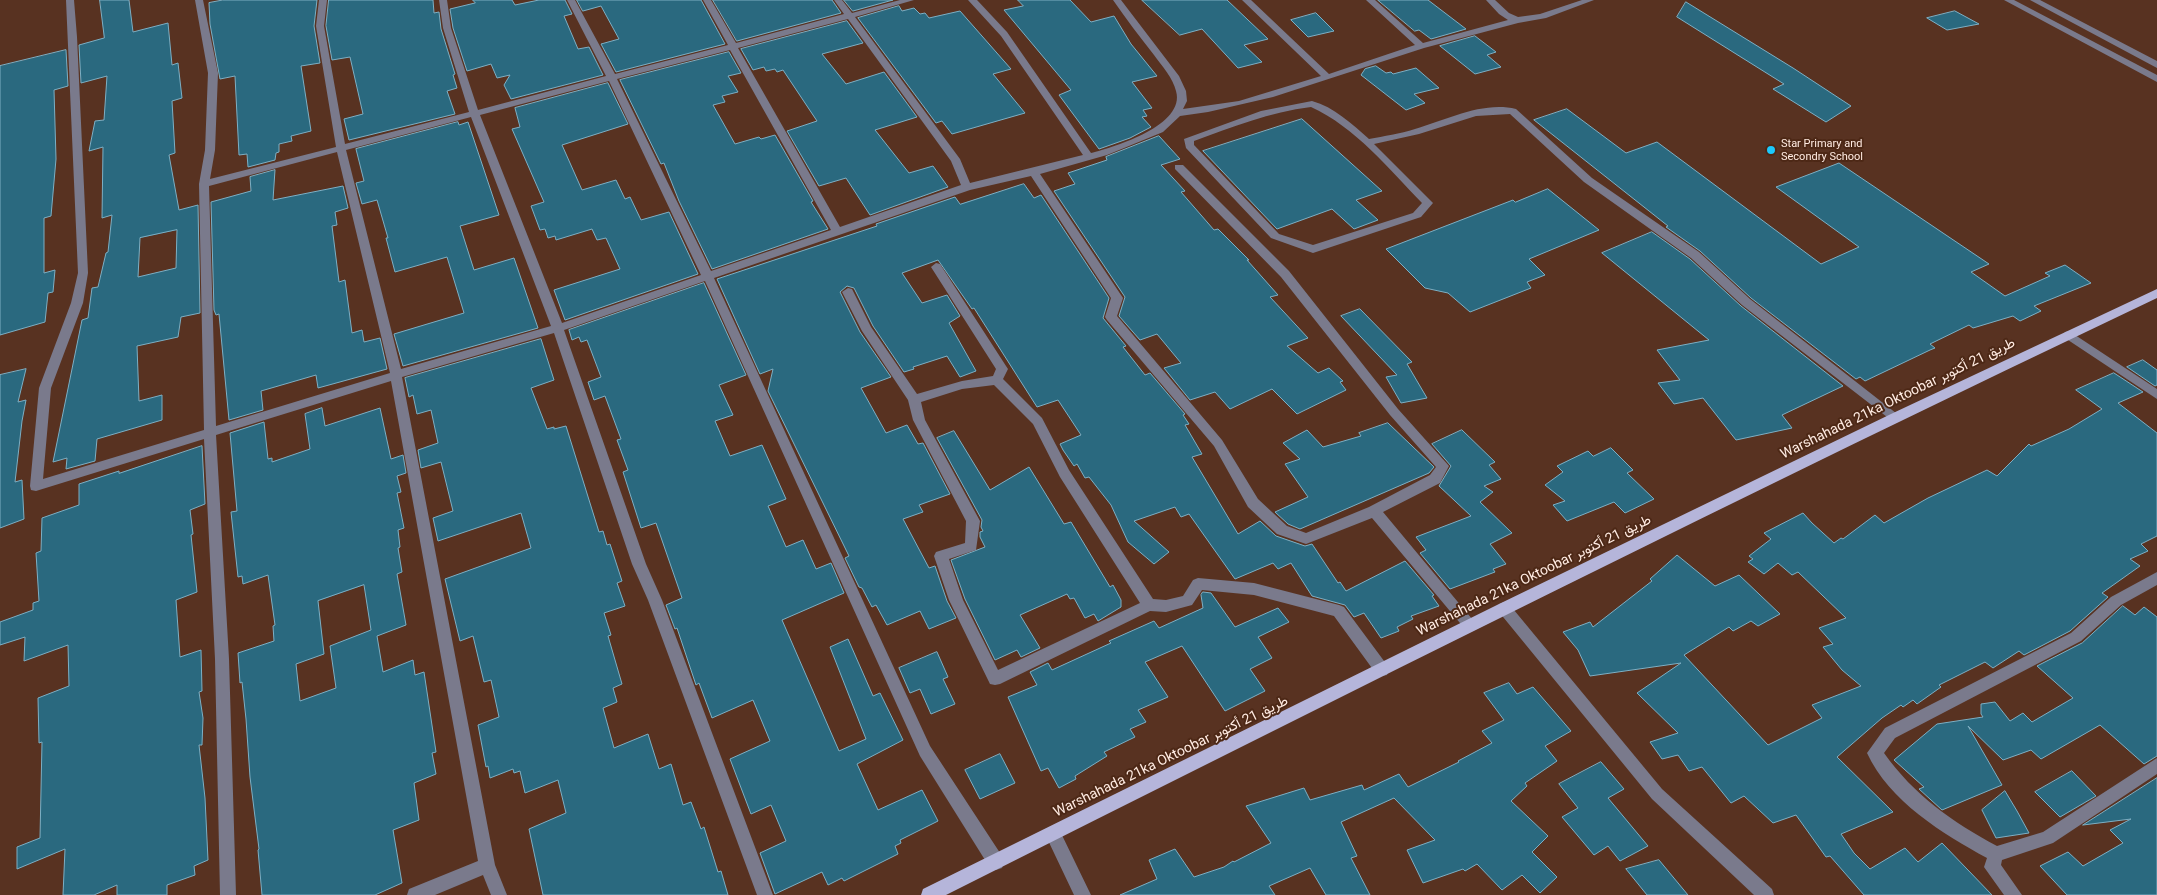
<!DOCTYPE html>
<meta charset="utf-8">
<style>
body{margin:0}
canvas{display:block;background:#583221}
</style>
<canvas width="2157" height="895"></canvas>
<script>
const c = document.querySelector('canvas').getContext('2d');
c.lineJoin = 'round';
function fillPath(path, color) {
  c.fillStyle = color;
  c.fill(path, 'evenodd');
}
function stroke(path, color, width, dash) {
  c.strokeStyle = color;
  c.lineWidth = width;
  c.lineCap = dash ? 'butt' : 'round';
  c.setLineDash(dash || []);
  c.stroke(path);
}
function label(font, color, halo, rows, align = 'center') {
  c.font = font + ' Roboto,Vazirmatn,sans-serif';
  c.lineWidth = 4;
  c.setLineDash([]);
  c.textBaseline = 'middle';
  c.strokeStyle = halo;
  c.fillStyle = color;
  for (const [text, x, y, turn = 0] of rows) {
    c.save();
    c.translate(x, y);
    c.rotate((+turn || 0) * Math.PI / 180);
    c.textAlign = isNaN(turn) ? turn : align;
    if (halo) c.strokeText(text, 0, 0);
    c.fillText(text, 0, 0);
    c.restore();
  }
}
const building = new Path2D(`
 M100 0H129L133 32 168 23 172 65 178 63 182 98 172 101 175 153 169 155 179 210 198 205 200 313 181 317 178 337 137 346 139 401 162 395V420L97 439 95 461 66 469 67 458 53 462 82 320 88 318 92 288 98 287 106 253 108 252 112 215 102 218 103 147 89 151 95 121 104 120 107 76 81 83 79 45 104 38ZM177 230 176 268 138 277 140 238Z
 M223 0H317L314 26 320 63 301 66 311 131 291 136 292 141 279 144V152L276 153 275 160 248 167 247 154 239 155 235 76 220 79 210 24 209 3Z
 M329 0H433L434 13 439 12 441 29 455 74 453 75 457 88 447 91 455 114 349 140 344 119 363 114 350 57 332 60 326 26Z
 M473 0H512L515 5 539 0H565L572 14 564 16 578 49 589 47 603 75 511 99 504 85 510 75 497 78 491 64 467 71 453 28 450 9 475 3Z
 M577 0H701L725 44 616 72 601 44 619 39 601 6 583 11Z
 M713 0H832L841 13 737 41Z
 M844 0H893L853 11Z
 M1018 0H1070L1091 22 1114 16 1131 44 1157 76 1132 82 1152 108 1143 110 1147 116 1142 117 1151 127 1130 138 1099 149 1059 95 1071 90 1004 10 1023 6Z
 M1142 0H1227L1268 39 1244 45 1262 62 1238 68 1202 29 1180 35Z
 M1378 0H1428L1466 29 1431 39 1419 30 1415 31Z
 M1686 2 1793 68 1851 106 1826 122 1773 89 1784 84 1677 17Z
 M899 6 902 11 914 8 920 14 925 13 929 18 960 11 1011 69 993 74 1025 113 952 134 942 121 936 123 858 18Z
 M1955 11 1979 24 1947 30 1927 18Z
 M1316 13 1334 31 1308 37 1291 20Z
 M847 21 863 43 822 54 846 84 884 72 917 117 875 130 909 173 933 166 948 187 870 215 846 178 819 186 787 131 817 121 783 70 777 72 775 69 766 71 764 67 753 70 741 49Z
 M1475 36 1496 52 1487 55 1501 67 1475 74 1440 46Z
 M66 50 68 86 54 90 56 159 51 216 44 218V273L55 270 53 292 48 293 45 322 0 335V66Z
 M729 52 741 73 728 76 738 92 722 96 725 102 713 105 735 144 759 137 761 139 775 135 813 201 811 202 828 229 712 269 679 201 664 163 661 164 620 80Z
 M1376 66 1386 73 1391 72 1393 74 1416 68 1439 88 1414 94 1425 103 1406 110 1361 75 1365 69Z
 M608 83 628 124 562 145 582 190 616 180 625 199 630 197 641 220 669 212 698 274 565 320 554 290 620 269 606 238 597 240 592 229 556 240 555 236 548 238 545 229 540 230 531 206 544 202 512 129 520 127 515 108Z
 M1567 109 1626 153 1657 142 1821 264 1859 247 1776 187 1839 163 1989 264 1971 272 2005 296 2050 276 2045 273 2065 265 2091 283 2034 306 2041 311 2020 321 2013 316 1973 328 1969 325 1930 344 1935 348 1930 350 1865 381 1860 377 1856 379 1751 298 1700 251 1666 227 1668 226 1534 120Z
 M1302 119 1382 191 1356 200 1378 220 1354 229 1332 209 1277 229 1203 151Z
 M458 122 459 125 468 122 499 215 460 226 474 270 514 258 538 328 403 366 394 334 464 313 447 257 395 272 386 238H388L377 200 362 204 356 183 364 181 356 149Z
 M1159 136 1180 159 1161 165 1185 191 1181 192 1214 230 1218 229 1249 260H1247L1278 295 1270 297 1308 338 1287 346 1318 373 1329 368 1343 381 1340 382 1346 390 1297 414 1272 389 1230 409 1215 392 1190 400 1164 368 1181 363 1157 334 1140 340 1119 316 1125 297 1054 191 1075 184 1068 173 1107 160 1106 157Z
 M275 170 273 200 343 186 348 208 335 212 337 225 332 226 339 282 345 280 352 333 362 330 364 342 380 338 387 369 318 388 316 375 261 391 263 410 229 420 219 314 216 315 214 310 211 202 251 191 250 177Z
 M1024 184 1034 198 1041 195 1109 298 1103 318 1126 346 1123 347 1145 375 1150 373 1185 414 1183 415 1189 424 1185 425 1202 454 1192 457 1238 534 1260 521 1276 536 1305 546 1312 544 1338 583 1340 582 1346 591 1405 561 1434 595 1432 596 1439 606 1411 616 1413 619 1397 627 1399 631 1381 638 1364 613 1354 617 1345 605 1312 596 1291 563 1278 569 1273 563 1235 579 1189 514 1181 517 1175 507 1134 521 1169 552 1154 564 1128 542 1111 505 1089 477 1085 478 1077 464 1074 466 1063 450 1060 444 1081 435 1058 400 1037 407 974 308 972 309 938 260 902 273 922 303 947 295 960 316 949 323 976 371 960 377 947 356 913 367 914 369 904 372 873 326 854 288 847 286 840 292 860 332 891 377 861 388 886 433 907 425 918 444 923 443 950 494 919 505 923 512 903 519 929 568 935 566 947 601 956 618 929 629 920 611 887 625 876 605 872 607 862 588 859 587 845 558 849 556 768 391 773 369 760 374 717 279 877 226 876 224 955 197 960 204Z
 M1548 189 1599 230 1529 259 1545 275 1527 282 1531 288 1470 312 1448 293 1425 288 1386 249 1513 200 1515 202Z
 M1652 232 1690 259 1741 306 1843 386 1782 415 1792 428 1736 440 1703 398 1674 404 1658 383 1680 380 1657 350 1709 340 1602 253Z
 M704 283 746 375 719 385 733 415 715 421 730 456 762 445 786 499 768 506 786 547 803 540 816 569 831 563 844 593 782 620 839 751 866 739 830 647 848 639 873 696 880 693 903 740 857 764 878 810 922 790 938 821 900 840 901 843 895 846 898 854 844 881 842 878 828 885 822 872 775 894 760 853 786 841 771 805 751 814 730 759 770 741 753 700 712 718 699 683 696 685 677 628 675 629 666 605 682 598 656 523 641 528 623 472 628 470 617 440 621 439 605 396 594 400 588 382 601 377 587 340 581 342 579 337 572 340 569 330Z
 M1360 309 1412 362 1407 364 1427 398 1401 403 1386 377 1397 375 1341 316Z
 M541 339 554 380 531 388 547 429 554 427V429L566 426 599 532 603 531 607 545 610 544 622 581 617 583 625 606 604 613 611 635 608 636 622 684 613 688 617 702 603 708 614 748 648 734 659 769 671 764 683 805 691 802 701 829 704 827 718 872 721 871 728 895H543L529 829 566 813 558 780 525 793 520 771 514 773 513 769 490 778 488 766 486 767 478 725 499 717 491 680 484 682 473 636 460 641 445 579 531 548 521 513 438 541 433 518 453 511 441 462 421 468 418 450 438 443 431 410 417 414 413 395 409 397 405 378Z
 M2143 360 2157 370V385L2155 386 2127 367Z
 M26 369 18 402 26 400 22 421 15 482 22 480 24 519 0 528V375Z
 M2114 373 2143 392 2118 403 2157 433V536L2141 544 2148 551 2130 559 2140 566 2102 593 2108 597 2070 631 2024 655 2019 651 1993 668 1985 662 1939 685 1941 687 1917 704 1913 700 1903 707 1901 705 1882 718 1837 757 1893 812 1841 834 1854 853 1870 869 1905 848 1918 862 1942 843 1992 895H1864L1830 856 1826 857 1796 815 1773 823 1744 796 1731 803 1702 767 1689 771 1678 755 1662 759 1650 742 1678 733 1637 693 1681 663 1590 676 1578 650 1563 632 1590 622 1593 627 1652 581 1650 579 1677 555 1715 586 1739 575 1780 614 1758 626 1751 621 1733 631 1729 627 1684 655 1768 745 1822 718 1812 705 1861 686 1842 670 1823 647 1833 644 1819 628 1846 618 1798 572 1792 575 1778 563 1764 574 1748 562 1753 559 1749 556 1771 539 1764 533 1803 513 1812 523 1834 543 1841 538 1843 539 1875 515 1884 523 1928 498 1987 470 1997 476 2029 444 2031 446 2069 429 2102 409 2076 390Z
 M322 408 325 426 380 408 391 459 403 455 406 473 397 476 401 492 397 493 404 528 398 530 400 547 398 548 402 572 397 574 406 625 377 636 383 672 413 660 415 675 424 672 436 752 432 753 436 774 414 783 419 820 393 830 402 883 375 895H262L258 850 259 849 250 777 246 719 242 682 240 683 238 653 274 641 273 626 275 625 268 575 243 584 242 576 238 577 231 512 237 511 230 433 264 422 268 459 272 458V462L310 449 305 414ZM364 585 371 630 330 646 336 688 300 701 296 664 324 654 318 601Z
 M1388 423 1434 467 1429 473 1300 529 1288 524 1275 512 1308 497 1285 464 1300 459 1283 443 1307 430 1323 447 1361 436 1359 433Z
 M1462 430 1495 462 1489 465 1501 479 1484 486 1493 492 1480 502 1512 533 1490 544 1506 564 1493 569 1495 572 1450 589 1420 553 1426 550 1416 537 1471 516 1439 486 1451 466 1432 444Z
 M954 431 990 490 1029 467 1064 524 1071 522 1110 587 1113 585 1121 600V607L1098 621 1094 614 1085 618 1074 598 1070 599 1067 594 1020 615 1040 648 1021 657 1017 650 995 660 965 599 951 560 985 547 980 537V532L983 531 981 527 982 520 937 438Z
 M202 446 205 504 190 510 193 534 191 535 197 592 176 600 180 657 201 650 202 691 199 692 203 718 202 745H199L205 798 208 860 194 866 195 875 167 885V895H117V885L94 895H63L65 849 17 869V847L40 838 42 742 39 743 38 698 69 686 68 645 24 661 25 637 0 645V622L33 610V603L39 601 36 553 41 551 42 518 79 505V484L119 471V473Z
 M1611 448 1633 470 1627 473 1654 499 1625 513 1614 502 1567 521 1553 505 1565 501 1545 485 1563 472 1557 466 1588 451 1593 456Z
 M1203 592 1211 593 1235 627 1278 608 1289 622 1258 637 1272 658 1250 669 1265 691 1225 711 1182 646 1145 662 1168 697 1138 710 1146 722 1130 729 1135 737 1104 752 1107 756 1075 776 1076 779 1059 788 1048 768 1041 771 1008 697 1037 685 1030 672 1048 663 1052 670 1111 643 1109 641 1154 621 1159 628 1203 608 1201 595Z
 M2123 606 2135 615 2144 607 2157 617V756L2144 764 2100 725 2041 759 2031 750 2003 760 1968 726 2002 785 1942 810 1919 789 1924 787 1894 760 1937 724 1983 717 1981 714V704L1995 702 2010 721 2023 713 2032 722 2073 698 2037 666 2082 643Z
 M937 652 948 677 943 679 955 704 931 714 920 689 910 693 899 668Z
 M1509 683 1517 694 1533 687 1571 731 1545 746 1557 761 1525 783 1527 786 1511 801 1548 836 1532 852 1557 877 1540 893 1522 875 1502 890 1477 864 1465 871 1463 869 1423 883 1407 850 1435 840 1394 798 1341 822 1357 856 1351 858 1370 895H1326L1310 868 1269 886 1275 895H1120L1157 879 1149 860 1175 849 1194 877 1224 867 1233 861 1234 862 1271 843 1246 806 1304 788 1310 800 1362 785 1364 790 1399 774 1408 787 1459 762 1458 761 1492 743 1482 731 1504 720 1484 693Z
 M1000 754 1015 783 980 799 965 770Z
 M1601 762 1624 789 1608 798 1648 846 1620 861 1608 846 1594 855 1562 817 1578 808 1559 784Z
 M2072 771 2096 796 2060 817 2035 792Z
 M2157 778V895H2067L2040 866 2068 852 2083 866 2123 843 2110 830 2131 819 2083 825Z
 M2005 791 2017 811 2029 833 1996 838 1982 810Z
 M1659 860 1688 895H1647L1626 869Z`);
const minor = new Path2D(`
 M66 0H74L77 37 88 273 83 303 51 388 43 479 204 430 199 184 205 150 208 73 195 0H203L218 73 215 150 210 179 336 147 316 26 319 0H327L324 26 345 144 469 112 443 28 439 0H447L451 28 478 110 606 76 567 0H575L615 74 728 45 703 0H711L736 43 844 14 834 0H842L852 13 900 0H914L855 17 960 159 970 183 1083 155 1001 36 968 0H977L1007 32 1091 153C1115 147 1186 125 1176 91 1173 78 1162 66 1154 55 1140 37 1126 19 1113 0H1121L1179 76 1186 91 1187 101 1183 109 1239 101 1321 76 1242 0H1251L1329 74 1415 45 1366 0H1375L1423 43 1508 20 1499 14 1486 0H1495L1509 13 1518 17 1540 14 1582 0H1594L1546 18 1518 23 1424 48 1273 97 1208 112 1180 116 1163 132 1107 155 1040 174 1123 298 1117 316 1222 440 1258 499 1287 526 1306 533 1369 507 1430 475 1436 467 1390 415 1281 277 1175 169V165H1183L1289 271 1398 409 1449 466 1440 483 1383 512 1477 625 1475 629 1470 631 1465 629 1372 518 1306 544 1277 534 1248 507 1214 446 1107 320 1105 317 1111 298 1031 176 970 190 714 278 930 746 1002 856 1004 862 1002 868 996 870 990 868 920 756 705 281 564 330 646 564 662 600 773 895H757L648 600 632 564 554 333 402 377 495 865 507 895H491L483 875 435 895H407L409 889 478 861 391 381 216 435 229 659 236 895H220L215 659 204 439 36 491 31 490 30 486 39 388 71 303 78 273ZM848 19 951 161 961 185 840 227 738 48ZM730 50 831 230 711 271 617 79ZM609 81 701 275 562 323 480 115ZM471 117 551 326 401 369 346 150ZM337 152 390 373 216 426 209 186Z
 M2004 0H2014L2157 75V82Z
 M2030 0H2040L2157 61V68Z
 M1312 101C1334 107 1352 124 1369 139 1384 136 1400 134 1415 129 1447 120 1482 101 1516 109L1592 178 1699 252 1750 299 1901 417 1899 420H1891L1742 305 1691 258 1584 182 1510 114 1476 116 1419 134 1374 144 1433 203 1421 217 1313 253 1271 238 1186 148 1184 139 1261 111ZM1311 107C1355 127 1389 169 1422 203L1413 213 1313 245 1279 234 1194 145V141C1232 127 1270 112 1311 107Z
 M936 263 940 264 1006 366 1008 369 1003 379 1042 418 1069 470 1153 599 1166 600 1183 596 1193 580 1198 578 1254 583 1339 605 1344 607 1387 665 1389 670 1387 675 1382 676 1377 675 1334 616 1254 595 1202 590 1192 605 1166 612 1150 611 1000 684 995 685 990 684 949 600 934 556 936 552 965 543 966 521 913 420 908 400 862 331 842 292 848 288 852 289 871 327 917 394 962 381 993 376 996 369 931 267ZM994 385 1033 424 1060 477 1140 603 998 670 963 600 949 559 976 550 980 521 925 420 921 402 962 389Z
 M2069 331 2157 389V399L2065 338 2063 335 2065 332Z
 M2157 572V585L2121 605 2081 641 1895 738 1884 753C1914 795 1952 822 1997 846L2043 832 2157 758V774L2053 843 2002 860 2001 865 2022 895H2004L1984 867 1987 858C1943 834 1889 801 1867 753L1885 728 2071 633 2111 597Z
 M1504 602 1509 604 1662 789 1772 889 1774 895H1754L1652 799 1499 612 1497 608 1499 604Z
 M1053 826 1059 829 1091 895H1074L1045 834 1047 829Z`);
const major = new Path2D(`
 M2157 289V298C1751 491 1348 693 946 895H921L923 889 1499 604 1891 414Z`);
const markers = [
 [1771,150,5,"#1cc9fc"]
];
const farPoinames = [
 ["Star Primary and",1781,144],
 ["Secondry School",1781,157]
];
const streetNames = [
 ["Warshahada 21ka Oktoobar طريق 21 أكتوبر",1898,399,-26],
 ["Warshahada 21ka Oktoobar طريق 21 أكتوبر",1534,576,-26],
 ["Warshahada 21ka Oktoobar طريق 21 أكتوبر",1171,757,-26]
];
fillPath(building, '#2a697f');
stroke(building, '#7cafc4', 1);
fillPath(minor, '#7a7a8c');
fillPath(major, '#b5b5da');
for (const [x, y, r, color] of markers) {
  const dot = new Path2D();
  dot.arc(x, y, r, 0, 2 * Math.PI);
  c.fillStyle = color;
  c.fill(dot);
  stroke(dot, '#4d2816', 2);
}
label('11px', '#ffebe2', '#4d2816', farPoinames, 'left');
label('14px', '#ffebe2', '#4d2816', streetNames);
</script>
